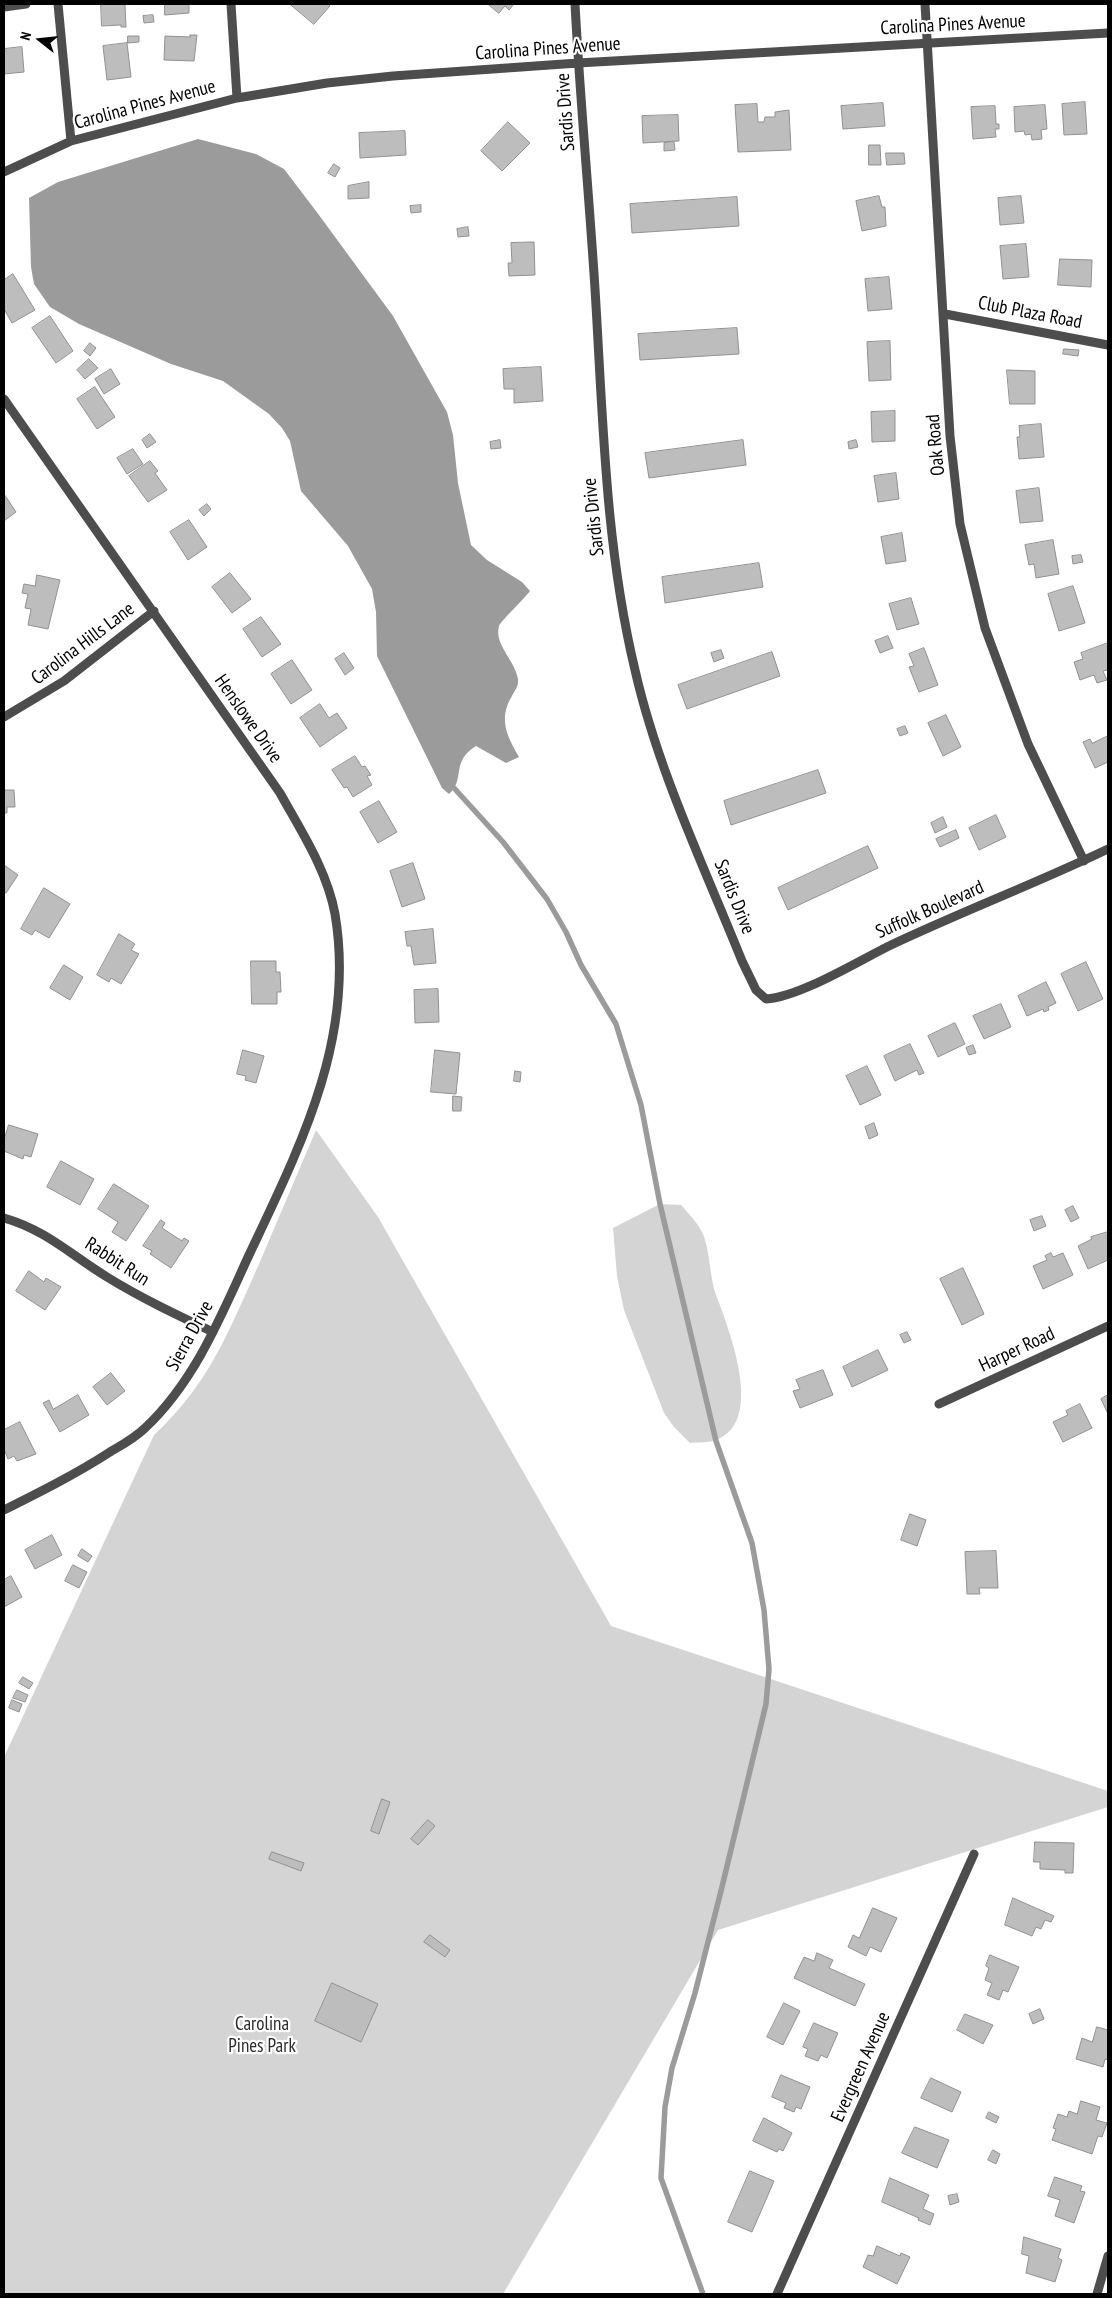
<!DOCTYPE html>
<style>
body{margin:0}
#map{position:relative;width:1112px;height:2298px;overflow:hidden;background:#fff;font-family:"PT Sans Narrow",sans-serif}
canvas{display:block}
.frame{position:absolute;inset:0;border:5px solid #000;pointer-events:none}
.north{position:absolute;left:15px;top:15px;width:50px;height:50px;-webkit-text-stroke:4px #fff;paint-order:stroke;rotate:286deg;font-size:14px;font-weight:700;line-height:20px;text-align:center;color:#000}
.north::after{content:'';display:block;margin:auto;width:18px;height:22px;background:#000;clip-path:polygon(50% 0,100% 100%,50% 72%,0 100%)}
</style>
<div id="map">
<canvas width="1112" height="2298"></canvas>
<div class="frame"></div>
<div class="north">N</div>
</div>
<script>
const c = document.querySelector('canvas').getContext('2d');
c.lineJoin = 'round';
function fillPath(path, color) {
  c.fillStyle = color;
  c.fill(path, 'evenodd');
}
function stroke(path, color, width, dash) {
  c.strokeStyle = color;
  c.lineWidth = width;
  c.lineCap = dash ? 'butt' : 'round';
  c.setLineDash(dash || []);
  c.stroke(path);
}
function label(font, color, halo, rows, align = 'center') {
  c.font = font + ' "PT Sans Narrow",sans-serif';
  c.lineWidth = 4.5;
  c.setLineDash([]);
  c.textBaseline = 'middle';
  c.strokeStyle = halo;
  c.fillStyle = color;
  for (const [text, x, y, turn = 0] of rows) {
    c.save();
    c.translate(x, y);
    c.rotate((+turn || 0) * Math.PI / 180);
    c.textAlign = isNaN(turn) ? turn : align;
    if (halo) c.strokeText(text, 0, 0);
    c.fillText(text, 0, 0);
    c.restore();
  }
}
const green = new Path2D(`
 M316 1130 378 1217 611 1626 1108 1791V1807L718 1930 503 2294H4V1757L154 1435C209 1384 229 1331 259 1264 278 1219 297 1175 316 1130Z
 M660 1204 681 1205C688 1213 697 1222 702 1232 709 1245 710 1276 715 1292 727 1325 767 1421 716 1440 709 1443 697 1442 690 1443L674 1427 664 1413 624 1310 617 1276 613 1228Z`);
const water = new Path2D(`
 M198 139 256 154 284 169 316 211 393 316 447 412 453 435 458 483 471 545 487 560 522 582 530 591C524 599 501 621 499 626 494 645 515 660 518 679 519 686 515 690 512 696 498 719 507 736 519 757L506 763 476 746C450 762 466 779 449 794L442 788 377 656 376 612 372 589 348 546 301 491 290 441 282 428 269 414 223 381 171 364 79 324 50 307 34 284 31 267 29 198 58 182Z`);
const stream = new Path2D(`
 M454 788 503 842 547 899 566 932 581 965 616 1024 641 1105 660 1204 716 1441 752 1543 764 1610 769 1669 766 1704 722 1887 695 1993 672 2068 665 2107 661 2178 703 2294`);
const building = new Path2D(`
 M101 4H125L126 27H121V25L102 26Z
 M165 4H189V13L165 15Z
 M290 4H326L330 6 314 24Z
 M488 4H514L509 10 505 6 499 13Z
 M153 15 154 22 144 23 143 16Z
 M190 35H197L194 61 164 60 165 36 190 37Z
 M128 36H139V42L128 43Z
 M127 43 131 77 107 80 103 46Z
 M22 47 24 72 4 74V49Z
 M1085 102 1087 134 1064 135 1062 104Z
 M883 103 885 126 843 129 841 106Z
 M757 104 758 122H764L765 117H775V112L789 110 791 150 738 152 735 105Z
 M1045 105 1047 129 1041 130 1042 139 1032 140 1031 134 1025 135 1024 131 1015 132 1014 107Z
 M995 106 996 124H999V129H995L996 137 973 139 971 107Z
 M678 115 679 141 643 143 642 116Z
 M508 122 530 143 502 171 481 151Z
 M405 131 406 155 360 158 359 133Z
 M674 142 675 150 664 151V143Z
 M869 145H880L881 165H869Z
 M886 153H904L905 164 887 165Z
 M334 164 340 168 335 177 328 173Z
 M369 182V198L348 199V186Z
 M879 196 882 207H885L886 226 862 231 856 201Z
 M1021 196 1024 223 1000 225 998 198Z
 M737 197 739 226 632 233 630 204Z
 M421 205V212L411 213 410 206Z
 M468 227 469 236 458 237 457 229Z
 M530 242H534L535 275 509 276 508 263H512L511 243Z
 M1026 244 1029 277 1003 279 1000 246Z
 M1060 259 1092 260 1091 287 1058 285Z
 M13 274 35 310 12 323 4 309V280Z
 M889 277 892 309 868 311 865 279Z
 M50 316 73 351 56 363 32 328Z
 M737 328 739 354 640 360 638 334Z
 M890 341 891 380 869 381 867 342Z
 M90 343 96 348 90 356 84 351Z
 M1064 349 1079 350 1078 356 1063 354Z
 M89 359 98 368 85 379 77 370Z
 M541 367 543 401 514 403V389H504L503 369Z
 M111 369 120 384 104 394 95 379Z
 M1007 370 1035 371V404H1010Z
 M95 387 115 417 97 429 77 399Z
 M895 411V441L872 442 871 412Z
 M1041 424 1044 457 1019 459 1017 437H1020L1019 426Z
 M150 434 156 442 147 448 142 440Z
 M500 440 501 448 491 449 490 442Z
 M743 440 746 465 649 478 645 453Z
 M856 440 858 447 849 449 848 442Z
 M133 449 143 464 127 474 117 458Z
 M150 461 158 471 155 473 167 490 148 502 129 476Z
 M896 473 899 499 878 502 874 476Z
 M1039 488 1043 521 1020 523 1016 491Z
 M4 494 16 512 4 521Z
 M207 504 211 509 204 516 199 510Z
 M189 520 207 547 188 560 170 532Z
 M902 533 906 561 886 564 881 537Z
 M1053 540 1059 574 1036 578 1034 564 1029 565 1025 545Z
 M1081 555 1083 562 1073 564 1072 556Z
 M759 563 763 587 665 603 662 577Z
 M230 573 251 599 232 613 212 587Z
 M37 575 60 580 48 629 28 625 31 609 25 608 28 594 22 593 24 584 35 586Z
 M1073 586 1085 623 1059 631 1048 594Z
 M911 598 919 624 897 630 889 604Z
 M261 617 281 644 262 657 243 629Z
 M888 636 893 648 880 653 875 641Z
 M1108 643V670L1103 671 1107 680 1097 683 1094 675 1080 680 1074 662 1083 659 1081 653Z
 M924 648 938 685 919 692 909 667 914 666 909 654Z
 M721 650 724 658 714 662 711 653Z
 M772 652 780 676 687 709 678 685Z
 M344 653 354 668 345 675 335 659Z
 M292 660 312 690 291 704 271 674Z
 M320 704 329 718 337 713 347 728 320 747 300 718Z
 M946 715 961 747 943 756 928 723Z
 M905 726 908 733 900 736 897 729Z
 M1108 736V762L1095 768 1083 742 1090 739 1092 743Z
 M355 756 362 767 365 766 371 775 367 776 372 785 353 797 347 787 344 788 332 770Z
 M818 770 826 793 731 825 724 801Z
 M4 790H14L15 807H7V813H4Z
 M379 801 397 832 378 843 360 812Z
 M996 815 1006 837 979 850 969 828Z
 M943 817 947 827 935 833 931 823Z
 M956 830 959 838 940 847 936 839Z
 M868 846 878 868 788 910 778 888Z
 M413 863 425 899 402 907 390 871Z
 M4 865 18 875 6 893 4 892Z
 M44 888 70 904 49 938 35 930 32 935 21 929Z
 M433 929 436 963 414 965 411 946H407L405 932Z
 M119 934 135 944 131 950 139 954 121 984 111 978 109 982 97 975Z
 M251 961H276V972H280L281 992H277V1004H252Z
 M1086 962 1103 999 1078 1011 1061 974Z
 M64 965 83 977 70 1000 50 988Z
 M1046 982 1056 1003 1048 1007 1049 1010 1044 1012 1043 1009 1027 1016 1018 996Z
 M438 989 439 1022 415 1023 414 990Z
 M1001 1004 1011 1027 984 1039 973 1016Z
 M955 1023 965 1044 938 1057 928 1036Z
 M910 1044 924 1073 919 1075 917 1070 895 1081 884 1056Z
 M973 1045 976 1053 969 1055 966 1048Z
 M243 1050 264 1056 256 1083 245 1080 246 1076 237 1074Z
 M435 1050 460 1053 456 1094 431 1092Z
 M867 1066 881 1095 860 1105 846 1076Z
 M515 1071 521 1072 520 1082 514 1081Z
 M453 1096 462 1097 461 1111H453Z
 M874 1123 878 1135 869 1139 865 1127Z
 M9 1125 38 1134 31 1157 24 1155 23 1159 4 1151V1140Z
 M61 1161 94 1179 80 1205 47 1187Z
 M114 1184 149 1206 126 1241 112 1232 118 1222 98 1209Z
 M1073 1206 1079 1218 1071 1222 1065 1210Z
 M1042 1216 1046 1226 1034 1231 1030 1220Z
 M161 1220 165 1223 162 1228 182 1241 184 1238 189 1241 171 1268 150 1254 152 1251 143 1246Z
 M1108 1232V1260L1088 1269 1078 1246 1092 1239 1091 1237Z
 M1051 1253 1053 1257 1063 1253 1073 1275 1043 1289 1033 1266 1047 1260 1045 1256Z
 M963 1268 984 1314 962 1325 940 1279Z
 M29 1271 44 1282 46 1278 61 1287 45 1310 16 1291Z
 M907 1332 911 1340 904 1343 900 1335Z
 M878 1350 888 1370 852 1387 843 1367Z
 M823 1370 833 1395 800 1408 793 1391 800 1389 796 1380Z
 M111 1373 125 1391 107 1405 93 1387Z
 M78 1395 89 1415 60 1432 43 1403 49 1400 53 1409Z
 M1108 1395V1414L1101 1399Z
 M1080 1404 1092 1428 1063 1442 1053 1422 1068 1415 1066 1411Z
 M20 1422 36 1454 17 1461 14 1456 8 1459 4 1449V1430Z
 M910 1514 926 1520 917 1546 901 1540Z
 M52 1535 62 1555 35 1569 25 1550Z
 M82 1549 92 1556 88 1562 78 1556Z
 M996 1551 998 1588H979L980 1594H967L965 1552Z
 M73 1565 87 1572 79 1588 65 1581Z
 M11 1576 22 1597 4 1607V1580Z
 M23 1677 33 1683 29 1689 19 1683Z
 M17 1690 28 1695 25 1702 13 1698Z
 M12 1700 22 1704 19 1712 9 1708Z
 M382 1799 390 1802 379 1834 371 1831Z
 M428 1820 435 1826 418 1845 411 1839Z
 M1035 1842 1074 1843 1073 1873H1065V1870L1040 1869V1862H1034Z
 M272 1852 304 1863 301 1871 269 1859Z
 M1013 1898 1054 1916 1051 1922 1045 1920 1041 1929 1036 1927 1032 1936 1005 1925Z
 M873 1908 897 1918 881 1952 870 1947 866 1956 848 1947 853 1935 859 1938Z
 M430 1935 450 1950 445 1957 424 1942Z
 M817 1953 833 1960 829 1968 865 1984 855 2006 794 1978 804 1957 814 1961Z
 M990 1955 1019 1967 1008 1992 1003 1990 999 2000 987 1995 992 1983 985 1980 989 1968 986 1966Z
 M332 1983 378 2004 361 2042 315 2021Z
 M784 2003 800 2011 783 2045 767 2037Z
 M1040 2009 1044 2019 1033 2024 1029 2014Z
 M965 2014 993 2025 983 2044 957 2030Z
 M814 2023 838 2033 827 2058 821 2055 818 2061 805 2056 808 2049 803 2047Z
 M1097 2027 1108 2030V2060L1105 2059 1103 2067 1076 2059 1082 2038 1092 2042Z
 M781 2075 810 2087 801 2109 796 2107 794 2112 784 2108 786 2103 772 2097Z
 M931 2078 961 2092 952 2112 921 2098Z
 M1081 2101 1100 2107 1096 2120 1107 2123 1102 2137 1098 2136 1092 2154 1052 2140 1056 2129 1053 2128 1058 2114 1067 2117 1069 2111 1077 2114Z
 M989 2112 999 2117 996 2123 986 2118Z
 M764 2118 792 2133 783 2151 779 2149 777 2152 753 2141Z
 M915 2127 949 2140 937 2168 902 2153Z
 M993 2150 1000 2154 996 2164 988 2160Z
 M750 2171 774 2181 752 2232 728 2222Z
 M1055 2177 1082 2186 1080 2191 1085 2192 1074 2223 1055 2216 1060 2200 1048 2196Z
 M890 2178 929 2195 923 2209 934 2214 930 2225 918 2220 919 2218 882 2202Z
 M957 2194 959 2202 950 2205 948 2196Z
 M1024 2237 1061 2249 1058 2258 1062 2260 1055 2282 1026 2273 1029 2256 1022 2254Z
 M877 2246 900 2256 901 2253 910 2257 897 2284 863 2267 868 2255 873 2256Z`);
const minor = new Path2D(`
 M58 4 71 141
 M231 4 237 98
 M575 4C580 99 589 194 595 289 603 417 605 545 635 670 658 771 704 866 742 961L756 990 766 999C800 997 858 961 891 945 963 911 1037 883 1108 849
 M925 4 950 436 960 524 985 628 1028 744 1084 861
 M4 7 26 4
 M4 172 71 141 237 98 327 83 393 76 578 63 1108 33
 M945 314 1108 345
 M4 399 280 793C301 831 327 870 335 914 356 1038 300 1147 249 1255 221 1316 195 1381 145 1428 135 1438 122 1445 110 1452 76 1474 40 1492 4 1510
 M4 717 64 681 154 611
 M4 1218C46 1230 71 1255 107 1277 141 1298 177 1315 213 1332
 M939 1404 1108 1326
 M777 2294 974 1854
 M1097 2294 1108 2256`);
const streetNames = [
 ["Carolina Pines Avenue",953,25,-3],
 ["Carolina Pines Avenue",548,49,-4],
 ["Carolina Pines Avenue",145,105,-15],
 ["Sardis Drive",566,112,-94],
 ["Club Plaza Road",1030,313,11],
 ["Oak Road",936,445,-95],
 ["Sardis Drive",594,517,-96],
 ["Carolina Hills Lane",83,644,-37],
 ["Henslowe Drive",248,719,55],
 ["Sardis Drive",734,897,68],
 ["Suffolk Boulevard",930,910,-24],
 ["Rabbit Run",117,1262,33],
 ["Sierra Drive",190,1336,-61],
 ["Harper Road",1017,1350,-25],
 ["Evergreen Avenue",861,2067,-66]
];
const parkNames = [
 ["Carolina",262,2025],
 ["Pines Park",262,2047]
];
fillPath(green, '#d4d4d4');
fillPath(water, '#9b9b9b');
stroke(stream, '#9b9b9b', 5.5);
fillPath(building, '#bdbdbd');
stroke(building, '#919191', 1);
stroke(minor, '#4d4d4d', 9);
label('19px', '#000', '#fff', streetNames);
label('19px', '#2b2b2b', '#fff', parkNames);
</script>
